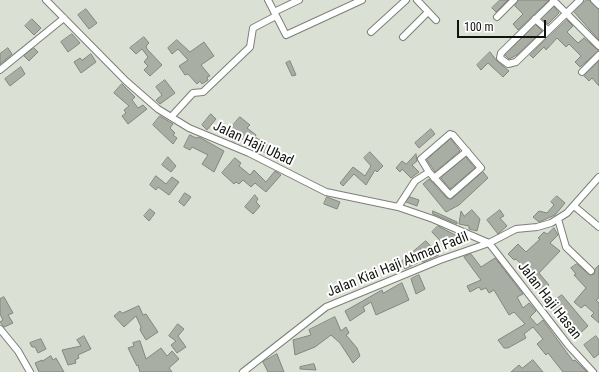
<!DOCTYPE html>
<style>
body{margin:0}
#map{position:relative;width:599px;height:372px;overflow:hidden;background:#dbe0d5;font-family:"Roboto Condensed",sans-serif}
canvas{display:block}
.scale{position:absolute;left:457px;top:20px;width:89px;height:18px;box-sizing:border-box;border:2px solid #11130f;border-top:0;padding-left:5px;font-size:12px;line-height:14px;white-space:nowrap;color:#11130f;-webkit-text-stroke:3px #fff;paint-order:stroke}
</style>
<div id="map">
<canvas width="599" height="372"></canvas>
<div class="scale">100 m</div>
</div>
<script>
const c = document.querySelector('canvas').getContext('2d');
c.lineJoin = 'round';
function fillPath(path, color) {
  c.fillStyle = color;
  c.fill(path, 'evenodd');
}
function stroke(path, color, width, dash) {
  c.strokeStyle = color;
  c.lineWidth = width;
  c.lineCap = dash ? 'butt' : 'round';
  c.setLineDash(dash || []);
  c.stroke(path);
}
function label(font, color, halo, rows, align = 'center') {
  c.font = font + ' "Roboto Condensed",sans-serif';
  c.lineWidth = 4;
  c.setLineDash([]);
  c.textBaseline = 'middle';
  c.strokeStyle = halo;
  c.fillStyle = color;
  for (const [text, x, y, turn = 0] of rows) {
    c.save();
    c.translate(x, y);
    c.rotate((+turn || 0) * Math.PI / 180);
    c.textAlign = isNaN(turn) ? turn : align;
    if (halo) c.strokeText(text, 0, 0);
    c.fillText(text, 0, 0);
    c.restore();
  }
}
const building = new Path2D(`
 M500 0H508L496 12 492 8Z
 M518 0H549L518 30 513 24 523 14 515 6Z
 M586 0H590L599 9V40L574 12Z
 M554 7 559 13 548 24 542 19Z
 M86 9 97 23 89 29 78 15Z
 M32 19 41 28 34 35 25 26Z
 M567 20 573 26 567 32 578 43 584 38 599 51 580 67 575 62 581 56 569 44 566 47 557 38 546 50 544 47 533 58 530 55Z
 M536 25 542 31 517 55 509 59 505 55Z
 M72 34 80 43 68 52 61 42Z
 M144 37 149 43 146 46 147 49 162 65 150 76 144 70 148 66 144 62 148 57 142 49 136 54 130 48Z
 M177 40 190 52 204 42 214 56 201 65 210 76 207 77 208 80 202 84 200 81 197 84 188 74 185 75 179 66 188 60 178 49 172 54 168 48Z
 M8 48 12 54 0 64V54Z
 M34 48 38 52 29 61 24 56Z
 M490 52 497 61 509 71 503 77 488 63 481 70 477 65Z
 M91 54 96 62 81 73 74 62 80 58 82 60Z
 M290 61 296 75 292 76 286 63Z
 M599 61V86L592 78 589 81 584 76Z
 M21 67 25 74 10 86 5 79Z
 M165 80 175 93 160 104 156 100 162 95 156 87Z
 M122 84 135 97 132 100 138 108 143 105 147 109 128 124 122 116 126 113 124 110 129 106 114 93Z
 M211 114 216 119 207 130 202 125Z
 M160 116 173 124 170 128 175 133 173 135 177 138 173 144 153 125Z
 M240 117 250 125 247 128 256 135 255 137 275 150 276 149 285 154 280 162 254 146 253 148 248 144 240 137 235 142 225 135Z
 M431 129 435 134 419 148 415 143Z
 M190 135 196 138 199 137 224 151 214 172 202 164 208 155 192 147 190 150 184 147Z
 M451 139 460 151 435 172 427 160Z
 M370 152 383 166 377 172 375 170 366 185 354 174 343 186 340 183 353 167 365 176 371 166 364 158Z
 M416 154 417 161 412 165 419 172 411 178 402 169 400 172 396 168 402 161 406 164Z
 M168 157 176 166 171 172 162 165Z
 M466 157 475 168 450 189 441 178Z
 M235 158 241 163 239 166 250 175 254 170 266 182 275 171 281 175 266 192 255 183 251 187 243 180 239 184 236 182 234 184 222 173Z
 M483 172 488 178 459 205 446 212 423 184 429 179 447 198 451 199Z
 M156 176 166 184 172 177 179 182 169 195 158 187 156 190 150 185Z
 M185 193 191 197 184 206 179 202Z
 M255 195 258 199 256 202 260 206 253 214 245 207Z
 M557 196 565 203 555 215 539 222 533 217 539 211 547 213 554 205 551 202Z
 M327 197 340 202 337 209 324 204Z
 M410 197 419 200 417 206 406 202Z
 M150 209 155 213 149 221 144 216Z
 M472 210 480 219 477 231 469 229V226L459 224 461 211 464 216Z
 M500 210 504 216 500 218 507 226 498 234 487 220Z
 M433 211 457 222V224L433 214Z
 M438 226 457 236 446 247 432 232Z
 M554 228 558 235 550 243 560 251 539 273 549 285 541 292 533 283 536 280 516 259 514 260 508 254 518 244 526 252 540 239 538 238 544 232 547 234Z
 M426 241 439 255 423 262 421 261 405 269 400 263Z
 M471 254 481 267 495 258 523 294 517 297 523 308 529 303 536 311 530 317 537 325 543 320 573 361 575 360 587 372H563L548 353 546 355 537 344 543 339 533 327 524 334 526 338 508 348H504L498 340 525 324 514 312 509 315 494 290 489 293 486 288 481 290 479 287 470 292 467 286 481 280 464 257Z
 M577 264 590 275 594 274 595 269 599 265V298L596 300 599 303V323L591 316 594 313 585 305 581 308 574 302 586 288 574 275 576 274 571 268Z
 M419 275 425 289 416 294 411 279Z
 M402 283 409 300 376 315 371 302 363 307 365 311 350 321 345 311 382 290 383 293Z
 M562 295 588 326 576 337 549 305Z
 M4 297 13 313 8 315 13 323 4 327 0 322 3 320 0 314V299Z
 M139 306 143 315 146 314 158 332 146 340 140 330 141 327 136 316 124 327 114 316 120 311 122 313Z
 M335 317 341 331 346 327 349 333 346 335 357 348 360 356 353 363 340 343 331 335 315 347 295 355 293 340 311 335 309 330Z
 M178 324 184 329 178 336 186 347 177 353 171 345 176 341 169 336Z
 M84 336 91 349 78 355 79 358 75 360 76 363 68 365 62 350 81 346 77 340Z
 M596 336 599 340V354L594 358 584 345Z
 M41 339 46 349 38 353 35 347H32L30 343Z
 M140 341 146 359 161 348 167 356 172 351 179 359 169 368 172 372H140L138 365 137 366 128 348 134 346 133 343Z
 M277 354 284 372H268L263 362Z
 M51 356 53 360 56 358 64 372H39L35 363 42 360V361Z
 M533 360 543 372H511L519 365 522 368Z
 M314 364 316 370 300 369V367Z`);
const minor = new Path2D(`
 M46 0 126 81 158 109 189 128 249 153 326 192 398 207 433 219 489 243 569 346 593 372
 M268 0 286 35 362 0
 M417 0 436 20
 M553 0 599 46
 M594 0 599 5
 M554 1 501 53 500 58 508 64 516 62 580 0
 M274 12 299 0
 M497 17 514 0
 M535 19 548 30
 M371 32 406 0
 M403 37 428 12
 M0 70 64 18
 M582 72 599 55
 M171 117 193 93 203 92 250 47 253 28 276 16
 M450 134 453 135 481 168 450 195 429 172 421 159Z
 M434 178 467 151
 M574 206 599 227
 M398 207 415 181 429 172
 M558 219 566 247 591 271
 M0 329 18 351 30 372
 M243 372 326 307 440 260 489 243 516 229 537 227 551 223 567 213 599 177`);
const streetNames = [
 ["Jalan Haji Ubad",253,144,25],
 ["Jalan Kiai Haji Ahmad Fadil",398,265,-22],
 ["Jalan Haji Hasan",549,301,52]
];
fillPath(building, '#a9aea4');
stroke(building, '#82877d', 1);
stroke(minor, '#7a8076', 8);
stroke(minor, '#fff', 6);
label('14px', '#11130f', '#fff', streetNames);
</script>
